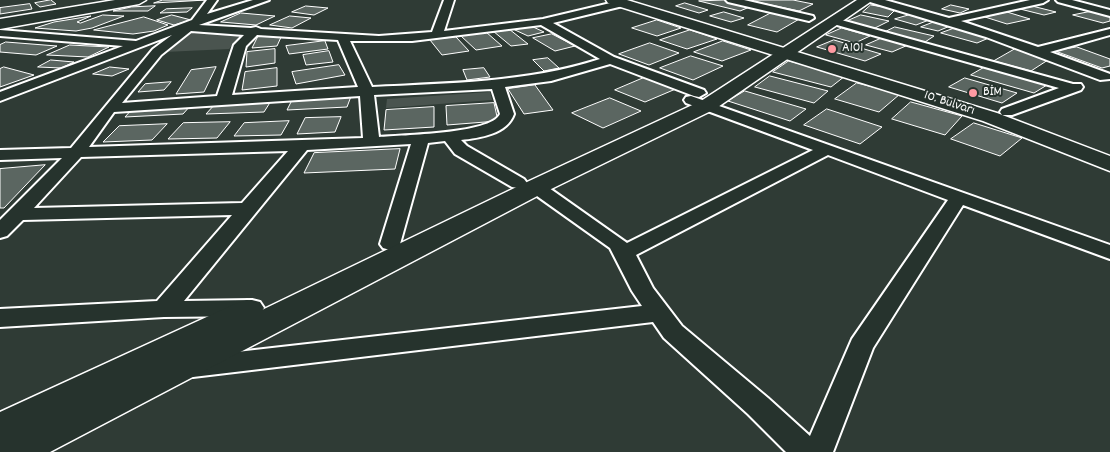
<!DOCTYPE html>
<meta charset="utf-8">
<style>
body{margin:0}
canvas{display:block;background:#2f3b35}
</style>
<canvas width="1110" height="452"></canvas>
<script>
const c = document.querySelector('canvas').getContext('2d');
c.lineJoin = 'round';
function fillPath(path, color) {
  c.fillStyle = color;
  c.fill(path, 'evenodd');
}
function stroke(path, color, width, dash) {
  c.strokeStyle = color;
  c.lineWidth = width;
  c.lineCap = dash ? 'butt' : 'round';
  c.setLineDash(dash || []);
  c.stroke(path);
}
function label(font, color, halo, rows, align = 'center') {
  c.font = font + ' Dekko,sans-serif';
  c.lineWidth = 4;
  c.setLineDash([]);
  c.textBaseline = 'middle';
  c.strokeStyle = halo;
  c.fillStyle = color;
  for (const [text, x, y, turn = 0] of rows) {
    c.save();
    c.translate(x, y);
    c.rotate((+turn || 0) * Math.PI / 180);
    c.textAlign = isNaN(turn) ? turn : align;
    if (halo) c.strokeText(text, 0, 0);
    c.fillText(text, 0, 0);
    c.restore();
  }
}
const green = new Path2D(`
 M194 31 244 33 229 49 164 52 185 33Z
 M490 92 492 100 386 108 387 99Z`);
const building = new Path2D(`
 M51 0 56 4 40 7 35 3Z
 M163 0H206L154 3Z
 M727 0 752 6 740 11 699 1Z
 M755 0H793L813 4 799 11 752 1Z
 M685 3 708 10 699 13 676 6Z
 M30 4 32 9 0 14V8Z
 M871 5 896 9 888 17 863 12Z
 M951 5 969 9 960 13 942 9Z
 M155 6 148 11H113L131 7Z
 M306 6 328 8 314 15 292 12Z
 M1032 6 1056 12 1044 15 1020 9Z
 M192 8 187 12 160 13 166 9Z
 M1093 11 1110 15V21L1103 23 1073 15Z
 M724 12 744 18 731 22 710 16Z
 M773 12 801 18 777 32 748 25Z
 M1007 12 1030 19 1007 24 985 17Z
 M241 13 275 16 256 25 221 22Z
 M103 15 124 16 92 28 76 31 35 28 54 22 91 16 77 22 80 23Z
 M172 15 191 20 174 25 157 20Z
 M861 15 889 21 873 29 845 22Z
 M909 15 929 20 916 25 895 19Z
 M290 16 311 18 292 28 270 25Z
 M144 17 168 25 154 31 133 34 94 30Z
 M657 20 681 28 657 36 632 28Z
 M934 22 950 26 938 31 921 27Z
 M531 26 544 32 528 36 515 30Z
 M895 27 934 36 925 42 885 32Z
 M842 28 870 36 855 43 826 35Z
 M955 28 991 37 977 43 941 33Z
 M509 29 528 44 511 46 493 31Z
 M690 30 717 39 687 49 660 40Z
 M486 32 502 46 476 50 461 36Z
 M552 34 575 46 555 51 533 38Z
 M282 35 277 46 252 48 258 36Z
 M456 37 469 51 442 55 430 40Z
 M882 38 908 45 892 52 866 45Z
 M834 40 881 54 865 61 817 47Z
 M325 41 328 49 289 54 286 46Z
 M723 41 751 50 722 61 694 52Z
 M6 42 57 46 36 55 0 52V45Z
 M650 43 679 53 649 65 619 54Z
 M70 45 109 47 88 57 47 55Z
 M1077 47 1110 59V66L1102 68 1055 51Z
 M275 49V63L246 67 247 52Z
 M1015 49 1051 58 1031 71 994 61Z
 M329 51 333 62 306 65 303 55Z
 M691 56 723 66 693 80 660 68Z
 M548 58 559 68 544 71 533 60Z
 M51 60 74 62 61 68 38 67Z
 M789 61 845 76 831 87 773 72Z
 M339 65 345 75 296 84 292 72Z
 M4 67 34 75 0 87V69Z
 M110 67 129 69 112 76 93 74Z
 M216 67 204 92 176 94 191 70Z
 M985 67 1047 85 1034 93 971 75Z
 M277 68V86L242 90 245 72Z
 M484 68 490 77 467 80 463 70Z
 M648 76 678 88 645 102 615 90Z
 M770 76 828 91 814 103 755 87Z
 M965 78 1017 93 1002 103 949 87Z
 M171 82 164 90 138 92 145 84Z
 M857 83 900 94 879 112 835 99Z
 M535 85 553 110 524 114 508 89Z
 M353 91 347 107 287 110 295 94Z
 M745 91 806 109 790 121 728 101Z
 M610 98 641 111 603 128 572 113Z
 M271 101 264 112 206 114 216 103Z
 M911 102 962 116 945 135 892 119Z
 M494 103 498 121 447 125 446 106Z
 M191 105 183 114 125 117 134 107Z
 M434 107V127L384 130 386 110Z
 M827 109 882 127 860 144 804 125Z
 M341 117 335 132 297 134 305 118Z
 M289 121 281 135 234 136 244 123Z
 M230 122 217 138 168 139 183 123Z
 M974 123 1022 138 1000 156 951 139Z
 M167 124 152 140 103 142 119 126Z
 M400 149 395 169 304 173 314 153Z
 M45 165 4 208H0V169Z`);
const minor = new Path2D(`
 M207 0H217L207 14 253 0H269L199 25 251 28 256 27 261 29 379 36 432 32 444 0H454L444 31 543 19 623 0 627 1V5L553 23 614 57 704 90 706 93 699 97 694 96 610 64 551 81 505 87 514 114C507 134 480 138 461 140L467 146 524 179 527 183 524 187 518 188 512 187 455 154 445 141 428 143 400 244 397 248 390 250 383 248 380 244 411 144 307 150 184 301 252 300 260 302 264 308 260 314 252 316 164 317 0 327V309L157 301 232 215 23 220 7 236 0 238V220L62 158 0 160V150L71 148 153 49 172 35 0 101V92L123 46 0 36V30L136 41 192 20ZM541 25 600 59C526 83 449 83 372 87L350 41H412ZM191 31 244 35 234 45 217 96 122 103 161 55ZM257 35 338 40 358 87 232 95 246 46ZM492 89 500 114C491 134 401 135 379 137L374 95ZM360 96 363 138 89 147 114 112ZM288 151 242 203 34 208 81 157Z
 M726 0H744L813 16 814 18 809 21 728 2Z
 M868 0H885L949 18 1030 0H1048L1043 3 961 21 1038 47 1110 29V35L1050 52 1110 74V79L1100 80 986 37 870 2Z
 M1056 0H1072L1110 10V16L1058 2Z
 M834 18 1073 84H1081L1083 87 1081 90 1012 115H1002L1000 112 1002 109 1059 88 830 23 829 21Z
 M691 96 1110 245V259L963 205 873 348 833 452H786L748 414 664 338 653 322 193 377 184 374 180 367 184 360 193 357 642 306 632 291 610 248 530 191 527 187 530 183 536 182 542 183 627 243 813 150 686 103 684 100 686 97ZM828 155 948 200 852 339 810 436 768 398 682 326 653 288 636 255Z`);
const secondary = new Path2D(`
 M606 0H627L997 113 1110 156V171L983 121 608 3Z`);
const primary = new Path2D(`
 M115 0H146L139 4 0 29V19Z
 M857 0H873L715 109 545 192 50 452H0V412L235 304 247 300 259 304 262 310 527 182 701 101Z`);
const markers = [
 [832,49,5,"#ff9aa2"],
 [973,93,5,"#ff9aa2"]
];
const farPoinames = [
 ["A101",842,49],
 ["BİM",983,93]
];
const farStreetnames = [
 ["10. Bulvarı",949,104,18]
];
fillPath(green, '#4a544f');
fillPath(building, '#5b6661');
stroke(building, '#fff', 1);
stroke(minor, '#fff', 4);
stroke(secondary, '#fff', 3);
stroke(primary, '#fff', 3);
fillPath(minor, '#26332d');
fillPath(secondary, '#26332d');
fillPath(primary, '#26332d');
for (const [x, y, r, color] of markers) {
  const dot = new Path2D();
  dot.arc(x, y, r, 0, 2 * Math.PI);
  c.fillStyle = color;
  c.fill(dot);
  stroke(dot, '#26332d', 2);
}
label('14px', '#fff', '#26332d', farPoinames, 'left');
label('14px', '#fff', '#26332d', farStreetnames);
</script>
